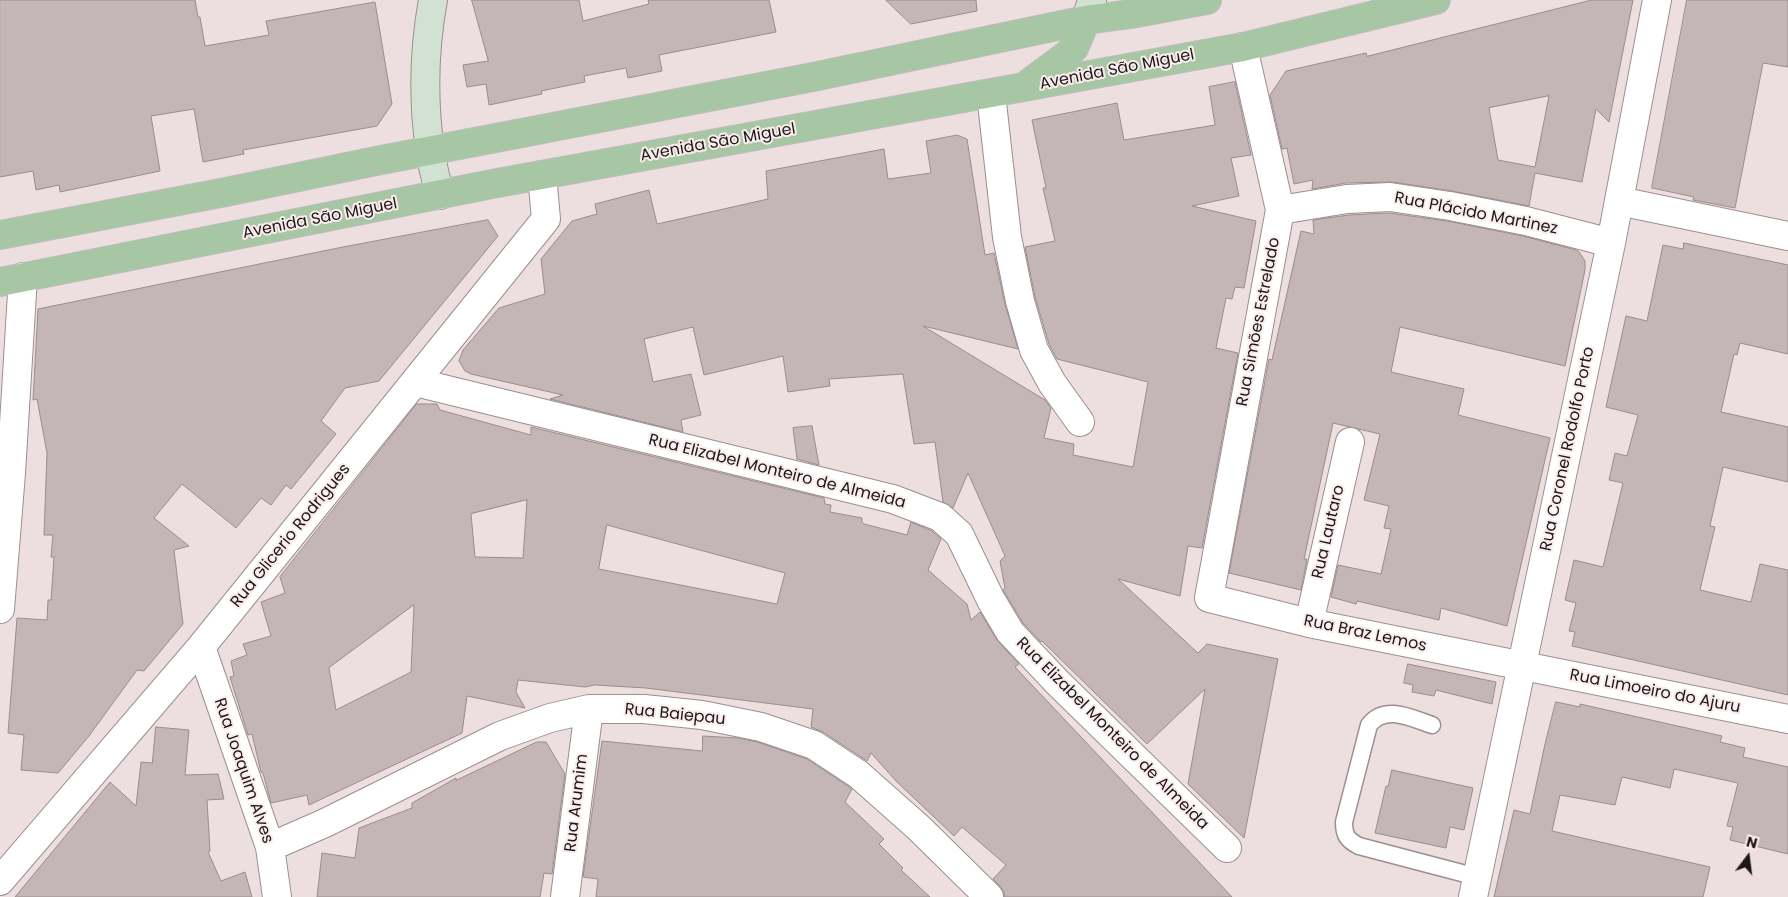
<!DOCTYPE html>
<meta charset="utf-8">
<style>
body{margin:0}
#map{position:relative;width:1788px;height:897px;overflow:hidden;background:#eddedf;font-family:Poppins,sans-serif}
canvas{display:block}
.north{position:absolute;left:1723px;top:832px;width:50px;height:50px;-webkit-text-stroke:4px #faecec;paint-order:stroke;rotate:15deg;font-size:14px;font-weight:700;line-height:20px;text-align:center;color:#1d1818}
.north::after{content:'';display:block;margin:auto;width:18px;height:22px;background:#1d1818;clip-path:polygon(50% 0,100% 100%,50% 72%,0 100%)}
</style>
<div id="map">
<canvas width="1788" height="897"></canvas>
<div class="north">N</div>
</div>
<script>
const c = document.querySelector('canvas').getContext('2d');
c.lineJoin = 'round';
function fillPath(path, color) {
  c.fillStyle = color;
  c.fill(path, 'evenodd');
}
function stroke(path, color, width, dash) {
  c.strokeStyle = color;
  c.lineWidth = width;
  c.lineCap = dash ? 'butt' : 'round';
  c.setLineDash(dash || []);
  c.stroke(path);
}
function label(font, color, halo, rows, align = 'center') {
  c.font = font + ' Poppins,sans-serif';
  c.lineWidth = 4;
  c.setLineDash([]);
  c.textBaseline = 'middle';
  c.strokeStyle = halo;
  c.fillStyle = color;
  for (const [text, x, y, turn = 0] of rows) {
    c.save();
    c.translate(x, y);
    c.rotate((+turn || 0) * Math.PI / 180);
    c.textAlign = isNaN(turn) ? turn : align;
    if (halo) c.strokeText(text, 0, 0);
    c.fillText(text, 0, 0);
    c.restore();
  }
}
const building = new Path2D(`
 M0 0H195L198 17H200L205 46 269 35 266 21 375 2 392 104 377 126 243 150 244 154 203 162 194 109 151 116 160 171 60 192 59 185 36 190 33 171 0 177Z
 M472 0H579L583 21 649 4 648 0H769L776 32 659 55 662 71 628 78 626 68 584 76 585 82 541 91 542 94 489 105 486 84 467 87 463 65 488 61Z
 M886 0H976L977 11 911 24Z
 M1592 0H1633L1609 122 1596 109 1582 182 1535 173 1529 206 1452 191 1392 182 1346 183 1312 189 1313 180 1294 184 1287 148 1282 149 1270 95 1286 71 1366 53 1367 56ZM1549 96 1535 167 1498 160 1489 108Z
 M1687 0H1788V67L1763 63 1735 208 1693 200 1694 197 1652 188Z
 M1235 82 1251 155 1231 158 1239 196 1192 206 1256 221 1244 288 1235 287 1232 299 1226 298 1216 348 1238 353 1202 548 1188 546 1180 596 1118 579 1198 653 1207 644 1278 659 1244 838 1188 784 1205 689 1147 744 1042 641 1041 642 1023 623 1003 590 1005 588 1000 561 1005 556 968 473 953 508 943 502 935 442 914 444 903 374 829 379 830 386 788 392 783 356 704 375 693 327 644 339 653 382 691 374 701 415 681 420 683 432 550 399 563 395 471 374 465 371 459 361 463 350 499 308 545 294 541 259 572 221 597 214 595 204 649 190 657 224 768 199 766 171 884 149 888 179 931 173 926 141 957 135 967 139 985 255 994 253 1005 304 1018 349 923 326 1045 400 1051 408 1044 438 1074 444 1073 455 1133 467 1148 382 1057 359 1049 344 1035 297 1025 247 1055 241 1043 188H1046L1032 120 1117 103 1124 140 1215 125 1209 87Z
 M1389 213 1447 221 1523 236 1576 250 1579 252 1585 261V270L1565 366 1400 327 1391 372 1464 389 1458 415 1550 438 1507 626 1441 608 1439 620 1357 601 1356 604 1331 597 1338 565 1381 574 1391 529 1384 528 1389 506 1364 500 1380 434 1333 423 1304 559H1307L1301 590 1229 573 1269 359 1272 360 1301 231 1314 234 1313 220 1349 215Z
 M488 220 498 236 379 381 345 388 321 421 336 434 291 489 286 485 271 505 261 498 236 528 182 484 154 518 189 546 174 550 183 624 144 671 137 670 89 736 58 773 21 770 24 735 8 733 17 618 47 620 48 600H51L54 557H51L53 535H44L47 453 37 399 33 400 38 309 343 247Z
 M1684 243 1788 265V354L1740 343 1737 355 1734 354 1721 412 1788 427V482L1723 467 1710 526 1715 527 1700 590 1751 602 1760 564 1788 570V695L1572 646 1575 632 1569 631 1576 603 1565 600 1574 560 1603 567 1623 483 1609 480 1615 453 1627 456 1638 415 1606 407 1626 316 1647 321 1663 245 1683 249Z
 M417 404H437L440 410 531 435V427L824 498 825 504 831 505 830 512 862 518V522L864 524 907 535 911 522 932 531 941 539 928 570 967 604 971 620 980 612 997 640 1019 664 1015 667 1232 897H1004V892L1000 886 993 879 1006 865 962 827 954 836 896 781 871 753 867 761 823 732 811 727 813 709 646 688 595 685 585 687 518 680 516 692 525 708 467 696 462 733 309 805 307 795 271 803 263 773 261 772 252 734 248 735 230 677 234 676 231 661 247 655 243 644 271 636 261 602 285 593 280 577ZM527 500 523 558 475 557 471 514ZM607 525 785 573 777 604 599 569ZM414 605 411 672 336 710 329 668Z
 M812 426 819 465 797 459 793 428Z
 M1408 664 1496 682 1492 704 1436 690 1434 696 1412 692 1413 685 1404 683Z
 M1556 702 1580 707V704L1722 736 1720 742 1745 748 1743 757 1788 767V854L1730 840 1733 827 1727 826 1738 783 1674 769 1670 788 1622 777 1615 805 1560 795 1552 831 1710 867 1703 897H1494L1514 810 1530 814 1545 744Z
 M156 727 189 730 185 775 218 774 224 799 207 800 210 851 208 852 221 881 245 872 252 897H15L110 782 136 806 141 762 152 763Z
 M703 736 738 738 757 742 807 759 848 786 852 789 845 802 884 839 879 844 903 868 901 870 930 897H596L598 879 583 877 602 741 702 751Z
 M537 742H546L565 774 552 874 544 873 540 897H317L322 853 355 858 359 828 412 808V803L456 778V780Z
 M1392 770 1473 788 1464 830 1450 827 1446 848 1375 833 1386 786H1388Z`);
const lane = new Path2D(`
 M1432 725C1411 718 1385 704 1369 725L1344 822C1344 835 1347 840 1359 846L1477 877`);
const street = new Path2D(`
 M1243 47 1280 210 1209 598 1309 623 1788 719
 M991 94 1007 237 1020 301 1034 350 1052 383 1080 422
 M1619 201 1788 236
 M1280 210 1347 199 1390 197 1450 206 1526 221 1611 243
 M415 382 893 499 940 517 959 534 991 600 1010 632 1057 682 1227 848
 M0 609 11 473 23 277
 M1309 623 1350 442
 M201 647 270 847 277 897
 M270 847 325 823 500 736 550 718 589 709H644L702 715 761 727 814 745 858 774 919 828 989 897
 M0 881 201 647 546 219 542 175
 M565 897 589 709
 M1473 897 1611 243 1657 0`);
const secondary = new Path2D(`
 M433 0C424 49 423 101 430 150 432 165 436 180 440 195
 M1086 20 1092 0`);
const primary = new Path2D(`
 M1029 83 1068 54 1074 48 1086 20
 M0 235 226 192 376 161 813 77 1086 20 1131 14 1207 0
 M0 282 492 184 1243 47 1436 0`);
const streetNames = [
 ["Avenida São Miguel",1117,70,-11],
 ["Avenida São Miguel",718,143,-10],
 ["Rua Plácido Martinez",1476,214,11],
 ["Avenida São Miguel",320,219,-11],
 ["Rua Simões Estrelado",1259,322,-79],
 ["Rua Coronel Rodolfo Porto",1568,449,-78],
 ["Rua Elizabel Monteiro de Almeida",777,472,14],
 ["Rua Lautaro",1329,532,-77],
 ["Rua Glicerio Rodrigues",291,536,-51],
 ["Rua Braz Lemos",1365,634,12],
 ["Rua Limoeiro do Ajuru",1655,692,11],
 ["Rua Baiepau",675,715,6],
 ["Rua Elizabel Monteiro de Almeida",1112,734,45],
 ["Rua Joaquim Alves",243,771,71],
 ["Rua Arumim",577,803,-83]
];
fillPath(building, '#c4b6b7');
stroke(building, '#9a8c8d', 1);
stroke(lane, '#9c8f8f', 19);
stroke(street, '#9c8f8f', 30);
stroke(secondary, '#9c8f8f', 30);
stroke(primary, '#c0bebe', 30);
stroke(lane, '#fff', 16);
stroke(street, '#fff', 28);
stroke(secondary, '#d2e2d2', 28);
stroke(primary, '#a6c6a4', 28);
label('16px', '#1d1818', '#faecec', streetNames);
</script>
